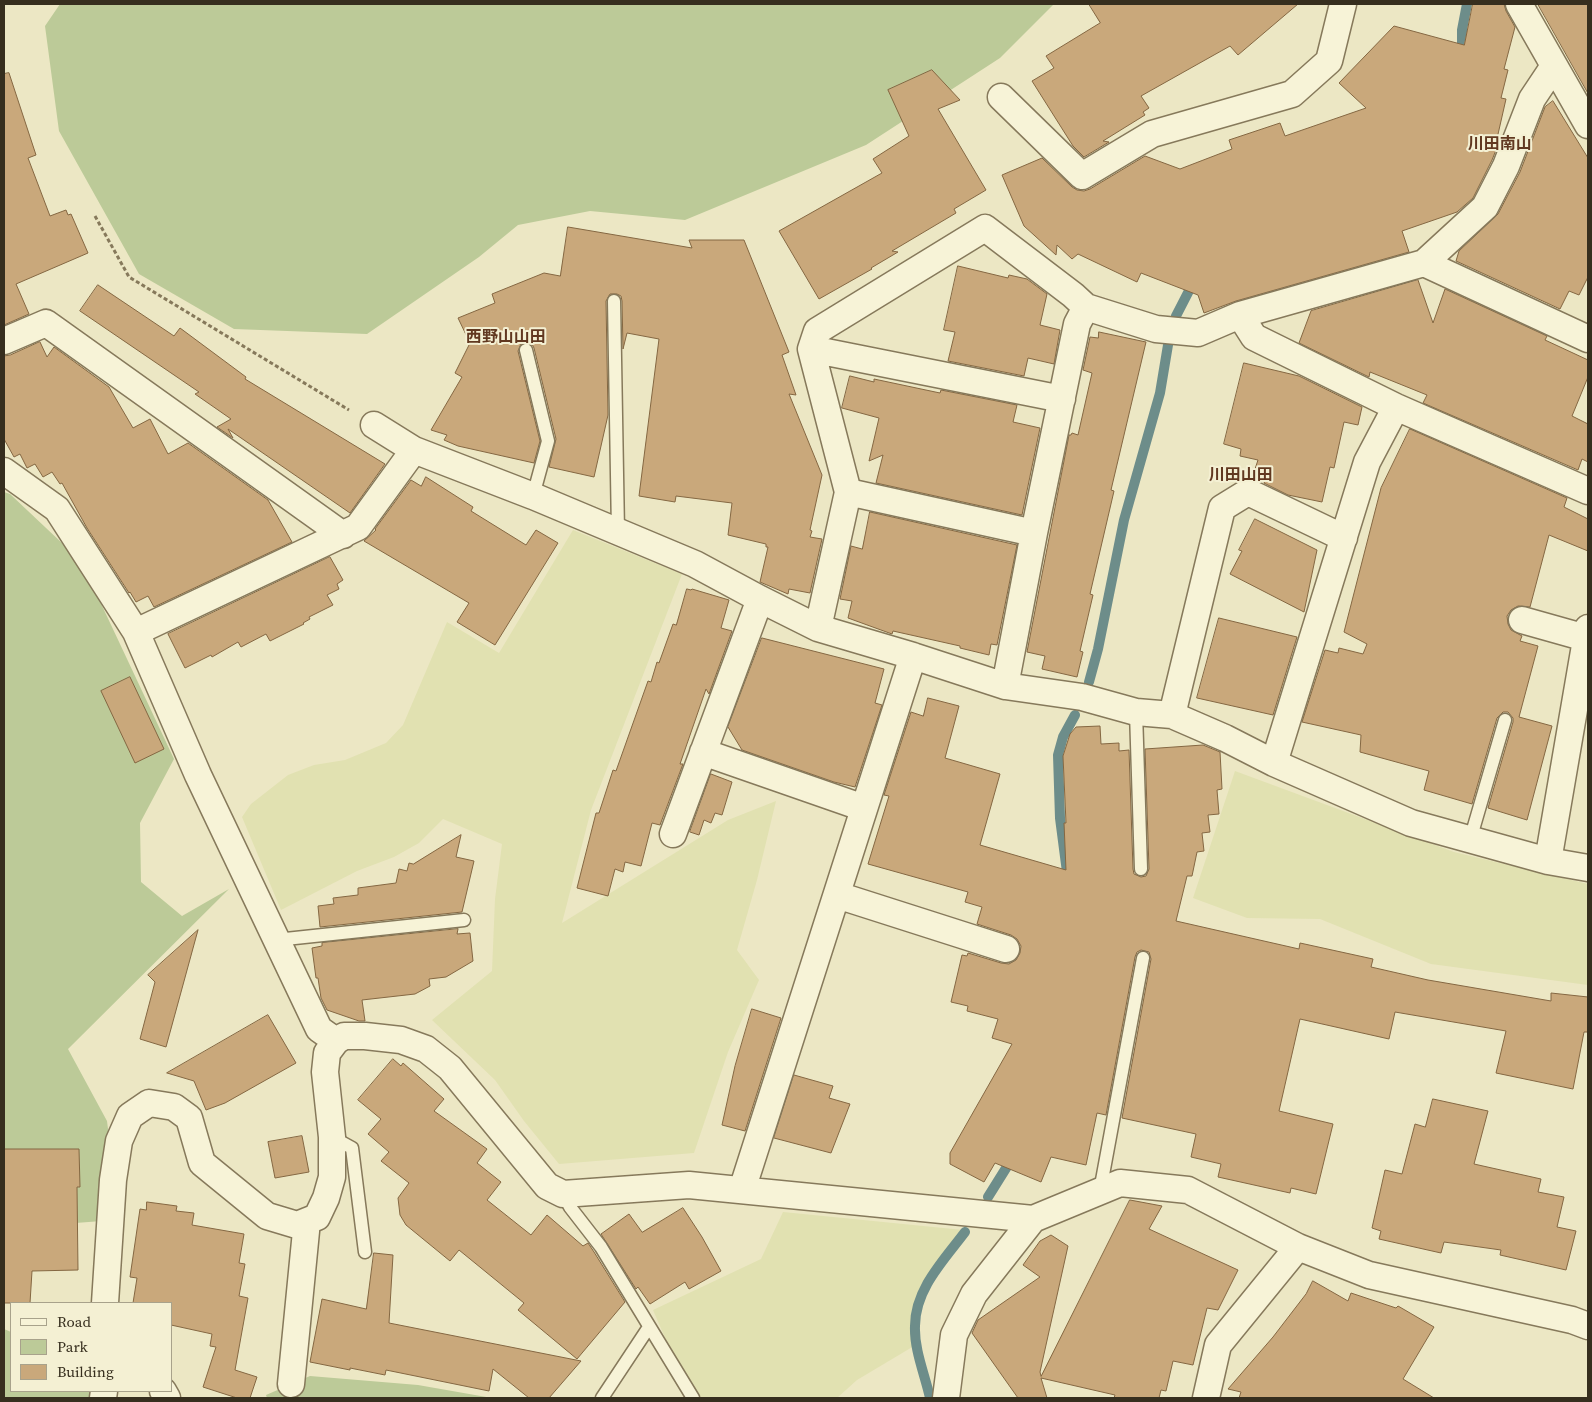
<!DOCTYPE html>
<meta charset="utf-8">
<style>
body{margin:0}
#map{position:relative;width:1592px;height:1402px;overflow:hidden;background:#ece7c4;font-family:"Source Serif 4",serif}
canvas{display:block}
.frame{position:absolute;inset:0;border:5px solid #362e1e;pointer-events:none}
.legend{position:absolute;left:10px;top:1302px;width:162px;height:90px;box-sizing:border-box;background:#f4f0d3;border:1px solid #a8a28b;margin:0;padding:6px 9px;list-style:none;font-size:15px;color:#362e1e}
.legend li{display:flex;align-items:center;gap:10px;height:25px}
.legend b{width:25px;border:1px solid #a8a28b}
</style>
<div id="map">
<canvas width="1592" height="1402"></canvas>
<div class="frame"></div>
<ul class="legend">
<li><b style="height:6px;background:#f7f3d7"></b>Road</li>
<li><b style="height:14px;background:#bcca98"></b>Park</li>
<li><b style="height:14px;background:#c9a87b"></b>Building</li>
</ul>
</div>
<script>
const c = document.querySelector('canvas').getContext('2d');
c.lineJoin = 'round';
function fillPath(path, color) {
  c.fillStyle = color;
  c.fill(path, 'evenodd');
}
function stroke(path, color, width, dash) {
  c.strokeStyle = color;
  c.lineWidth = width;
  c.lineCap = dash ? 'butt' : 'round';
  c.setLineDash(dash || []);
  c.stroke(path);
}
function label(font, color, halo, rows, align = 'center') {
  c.font = font + ' "Source Serif 4","Noto Sans JP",serif';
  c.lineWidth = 4;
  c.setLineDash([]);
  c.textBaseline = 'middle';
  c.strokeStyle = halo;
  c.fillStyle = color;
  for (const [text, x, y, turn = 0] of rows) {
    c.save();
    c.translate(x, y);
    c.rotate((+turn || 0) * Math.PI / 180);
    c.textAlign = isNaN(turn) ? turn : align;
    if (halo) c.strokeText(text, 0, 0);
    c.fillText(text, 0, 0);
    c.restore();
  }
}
const farmland = new Path2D(`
 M573 530 682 574 591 810 562 923 728 820 776 801 757 880 737 950 759 980 728 1052 694 1153 559 1164 524 1121 495 1080 432 1020 492 971 495 899 502 844 443 819 419 843 394 857 357 871 281 910 242 817 251 804 288 775 314 765 345 760 386 743 403 725 447 622 499 653Z
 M1235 771 1454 852 1588 884V985L1431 964 1320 919 1247 918 1193 898Z
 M783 1212 963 1230 923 1296 914 1346 857 1380 837 1398H701L666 1340 653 1310 761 1259Z`);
const green = new Path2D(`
 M60 4H1054L1000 58 866 145 685 220 590 211 518 225 479 257 367 334 234 329 139 274 59 131 45 26Z
 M4 492 10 494 81 561 174 759 140 823 141 882 182 916 229 889 68 1049 107 1121 110 1145 102 1221 62 1224 16 1198 4 1215Z
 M4 1329 11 1332V1391H92L94 1398H4Z
 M310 1376 418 1385 492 1398H267L266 1395Z`);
const stream = new Path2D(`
 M1460 57 1462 49V30L1467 4
 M1176 316 1194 281
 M1089 682 1098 649 1124 520 1160 393 1168 345
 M1067 872 1060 818 1058 755 1063 737 1075 715
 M988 1197 1013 1157
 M930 1398C925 1375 914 1350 915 1326 915 1289 944 1260 965 1232`);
const building = new Path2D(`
 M1089 4H1298L1238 55 1230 46 1141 96 1149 108 1143 112 1145 115 1103 141 1109 142 1084 157 1073 146 1032 81 1054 68 1046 56 1100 23Z
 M1473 4H1504L1506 11 1515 27 1504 69 1508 70 1501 98 1506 99 1496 143 1500 140 1492 160 1473 198 1457 212 1402 231 1409 252 1236 301 1204 313 1198 295 1141 273 1137 282 1078 254 1072 259 1057 245 1056 255 1024 226 1002 175 1042 158 1072 187 1077 190 1084 191 1090 189 1145 156 1180 169 1232 149 1229 140 1280 123 1285 136 1366 108 1339 83 1394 26 1464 45Z
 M1538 4H1588V93Z
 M932 70 960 100 938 109 986 190 954 209 956 213 892 251 898 252 871 268 872 269 819 299 779 231 882 173 873 159 909 136 888 90Z
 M9 73 36 155 28 158 50 216 66 210 68 215 71 214 88 253 16 284 29 314 4 325V74Z
 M1553 101 1588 158V277L1579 295 1569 291 1560 309 1456 261 1459 251 1498 214 1520 172 1545 107Z
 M568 227 692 248 689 240H744L789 352 782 355 796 395 789 394 822 475 810 530 812 531 810 537 822 539 810 593 789 589 788 594 760 582 768 547H766V544L728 535 732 503 676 496 675 502 639 496 659 339 627 333 623 349 622 301 621 296 617 294H610L606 301 608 415 594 477 549 467 556 439 534 348 532 344 528 342 521 344 518 351 540 441 534 463 458 446 444 440 447 435 431 430 462 377 455 373 470 343 458 318 495 303 492 294 544 273 560 276Z
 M958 266 1008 278 1009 275 1027 279 1047 294 1040 325 1060 330 1054 364 1028 358 1024 376 948 361 955 332 944 330Z
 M1418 280 1433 323 1445 289 1547 336 1545 340 1588 360V377L1572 416 1588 424V462L1582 459 1578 470 1423 403 1427 395 1370 372 1369 377 1299 343 1311 311Z
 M98 285 174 336 180 328 246 377 245 379 385 464 350 513 228 429 233 438 217 427 231 419 195 394 199 392 80 311Z
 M1099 332 1146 342 1111 490 1114 491 1090 594 1093 595 1080 651 1083 652 1077 677 1042 669 1045 656 1027 652 1069 435H1071L1072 433 1078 435 1092 373 1083 370 1090 337 1098 338Z
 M40 342 47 357 54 347 109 387 133 428 150 419 168 454 188 443 268 500 292 542 154 607 148 596 136 602 130 592 129 593 87 528 62 483 60 484 52 472 43 477 35 464 27 468 20 454 14 457 4 439V356L10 355Z
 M1244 363 1299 376 1362 407 1358 425 1344 422 1334 468 1330 467 1322 502 1288 495 1264 483 1269 473 1255 469 1258 460 1240 456 1241 449 1224 444Z
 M850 376 874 382V379L940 393 941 390 1017 405 1013 422 1040 428 1022 515 876 483 883 455 869 461 879 418 842 408Z
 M1410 429 1567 498 1564 507 1588 519V551L1549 535 1530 607 1518 606 1511 610 1507 616 1508 624 1511 630 1522 636 1520 641 1538 646 1519 717 1552 726 1527 820 1488 808 1513 722V718L1508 712H1503L1497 718 1472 804 1424 790 1429 771 1360 752 1361 735 1302 722 1325 650 1338 653 1339 648 1363 654 1367 644 1344 632 1381 488Z
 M426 477 473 507 471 511 526 545 536 530 558 543 495 645 457 622 469 603 364 541 376 530 375 529 411 480 421 486Z
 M870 512 1017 545 997 645 991 644 989 655 960 648V646L893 631 892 634 848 618 852 601 840 599 851 546 862 549Z
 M1255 519 1317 550 1304 612 1230 574 1242 551 1239 550Z
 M330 557 343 580 337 584 339 589 327 595 333 605 309 617 310 619 303 623 304 624 270 641 266 634 241 647 238 642 212 657 211 655 185 668 168 634Z
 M687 589 691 590 692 589 729 600 721 628 732 631 709 694 706 689 680 764H683L660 825 652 823 641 866 625 862 623 872 615 869 608 896 577 888 596 813H599L613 770 616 771 648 681 651 682 657 662 659 663 673 624 676 625Z
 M1219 618 1297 637 1273 715 1197 698Z
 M762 638 884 669 875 703 882 705 855 787 834 782 742 750 728 727Z
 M130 677 164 749 135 763 101 691Z
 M928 698 959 706 945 758 1000 774 980 845 1066 870 1064 823H1066L1063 756 1070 734 1076 727 1100 726 1101 744 1119 743V751L1129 750 1133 869 1134 874 1141 877 1146 876 1149 869 1145 749 1203 745 1220 752 1222 789 1217 790 1219 814 1208 815 1210 832 1202 833 1204 851 1197 852 1192 876H1187L1176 921 1299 949 1300 943 1373 959 1371 967 1428 980 1551 1001V993L1588 997V1032H1584L1573 1089 1496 1073 1506 1031 1395 1012 1389 1039 1300 1019 1279 1111 1333 1124 1316 1194 1291 1188 1290 1193 1218 1177 1221 1164 1191 1157 1196 1134 1122 1118 1151 959 1149 952 1141 950 1137 952 1135 957 1106 1115 1097 1113 1086 1165 1051 1157 1041 1182 995 1163 984 1182 950 1164V1153L1012 1044 992 1038 998 1019 967 1011 968 1006 951 1002 962 955 967 956 968 953 1001 963 1009 964 1016 960 1020 953 1021 946 1017 939 1011 935 977 924 982 907 965 902 968 892 868 864 889 796 884 795 911 712 923 716Z
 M711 774 732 782 722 815 715 813 711 823 704 820 699 835 690 832Z
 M461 835 456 857 474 861 462 912 320 927 318 906 334 904 333 898 358 895V888L396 883 399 869 407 871 409 863 413 864Z
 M458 929 457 934 470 933 473 961 446 977 429 979 430 986 415 994 362 1000 365 1021H359L327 1010 321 998 318 978H316L312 948 322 946V943Z
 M198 930 166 1047 140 1039 155 982 148 975Z
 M752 1009 781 1018 745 1131 722 1125 735 1066Z
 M268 1015 296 1063 225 1103 206 1110 194 1081 167 1073Z
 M393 1059 401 1066 403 1063 444 1099 434 1111 487 1149 477 1163 501 1182 487 1200 531 1235 547 1215 583 1246 588 1243 594 1252 625 1302 577 1359 518 1310 524 1303 459 1250 450 1261 406 1225 400 1215 398 1198 409 1183 381 1161 389 1152 368 1134 381 1119 358 1100Z
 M794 1075 833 1086 829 1098 850 1104 831 1153 774 1138Z
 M1433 1099 1488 1111 1474 1164 1541 1179 1538 1192 1564 1197 1557 1227 1576 1231 1566 1270 1500 1255 1501 1250 1444 1242 1441 1253 1379 1239 1381 1231 1372 1228 1385 1170 1402 1174 1415 1124 1425 1127Z
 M302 1136 309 1172 275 1178 268 1142Z
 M4 1149H79L80 1187H77L78 1270 32 1271 30 1303H4Z
 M1130 1200 1162 1206 1149 1229 1238 1270 1218 1310 1207 1308 1193 1365 1173 1361 1166 1391 1161 1390 1159 1398H1114L1115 1395 1041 1378 1047 1398H1018L972 1333 978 1320 1040 1277 1023 1265 1040 1241 1051 1235 1068 1246 1040 1372 1041 1376Z
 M147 1202 177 1206 176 1211 194 1213 192 1225 244 1234 239 1263 245 1264 239 1296 248 1298 235 1370 257 1377 250 1398H237L203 1387 216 1347 210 1346 212 1334 171 1325V1303H133L137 1278 130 1277 140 1209 146 1210Z
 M683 1208 702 1237 721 1271 689 1289 685 1282 650 1304 638 1287 636 1289 601 1234 629 1214 642 1232Z
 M374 1253 393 1255 389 1323 581 1361 549 1398H529L493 1369 489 1391 386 1370 385 1375 350 1368V1370L310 1362 322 1299 366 1309Z
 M1313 1281 1348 1301 1351 1293 1396 1308 1398 1306 1434 1327 1403 1379 1434 1398H1239L1241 1392 1228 1389 1273 1337 1306 1294Z`);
const path = new Path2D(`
 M95 216 129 277 349 410`);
const service = new Path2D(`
 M614 301 618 532
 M526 350 548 441 533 496
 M1136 712 1141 869
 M1470 840 1505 720
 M276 940 464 920
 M332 1137 352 1148 365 1252
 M1100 1191 1143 958
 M563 1194 570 1207 601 1247 693 1398
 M602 1398 649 1327`);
const minor = new Path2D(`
 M1519 4 1588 125
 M1001 97 1082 176 1152 134 1292 94 1329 61 1343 4
 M1424 263 1588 339
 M1240 315 1254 337 1396 407 1588 491
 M4 341 46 323 343 535
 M811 349 1062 399
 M374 425 414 450 533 496 695 564 760 599 818 628 913 656 1005 686 1082 697 1136 712 1172 715 1225 738 1274 763 1411 823 1548 861 1588 868
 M4 471 57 509 136 632 198 775 319 1029 336 1041
 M848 492 1034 533
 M1522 620 1586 638
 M818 628 848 492 811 349 817 331 985 228 1073 295 1086 307 1156 329 1198 333 1240 315 1424 263 1485 207 1506 166 1532 99 1554 66
 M136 632 358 527 414 450
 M1005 686 1034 533 1077 324 1086 307
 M1172 715 1222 508 1248 492 1344 538
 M703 752 864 808
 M1274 763 1367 462 1396 407
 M673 834 760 599
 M1548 861 1588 628
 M837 895 1006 949
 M742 1190 913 656
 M105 1303 113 1180 119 1141 130 1116 149 1103 174 1107 189 1118 202 1163 267 1216 297 1225 317 1217 326 1198 332 1177V1137L325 1072 327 1053 336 1041 344 1036H365L401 1040 426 1049 450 1068 547 1186 563 1194 689 1185 1033 1219 1120 1183 1188 1190 1298 1247 1369 1275 1572 1320 1588 1326
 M291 1384 307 1221
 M163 1391 167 1398
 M103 1398 104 1391
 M946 1398 954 1335 974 1294 1033 1219
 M1206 1398 1218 1345 1298 1247`);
const neighbourhoodNames = [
 ["川田南山",1500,145],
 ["西野山山田",506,338],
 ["川田山田",1241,476]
];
fillPath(farmland, '#e1e1b1');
fillPath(green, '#bcca98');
stroke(stream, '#6d8d8a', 10);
fillPath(building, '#c9a87b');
stroke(building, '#846742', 1);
stroke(service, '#86795b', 15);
stroke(minor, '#86795b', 29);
stroke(path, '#86795b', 3, [4, 2.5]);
stroke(service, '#f7f3d7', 12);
stroke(minor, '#f7f3d7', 26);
label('bold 16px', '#613820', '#f4f0d3', neighbourhoodNames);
</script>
